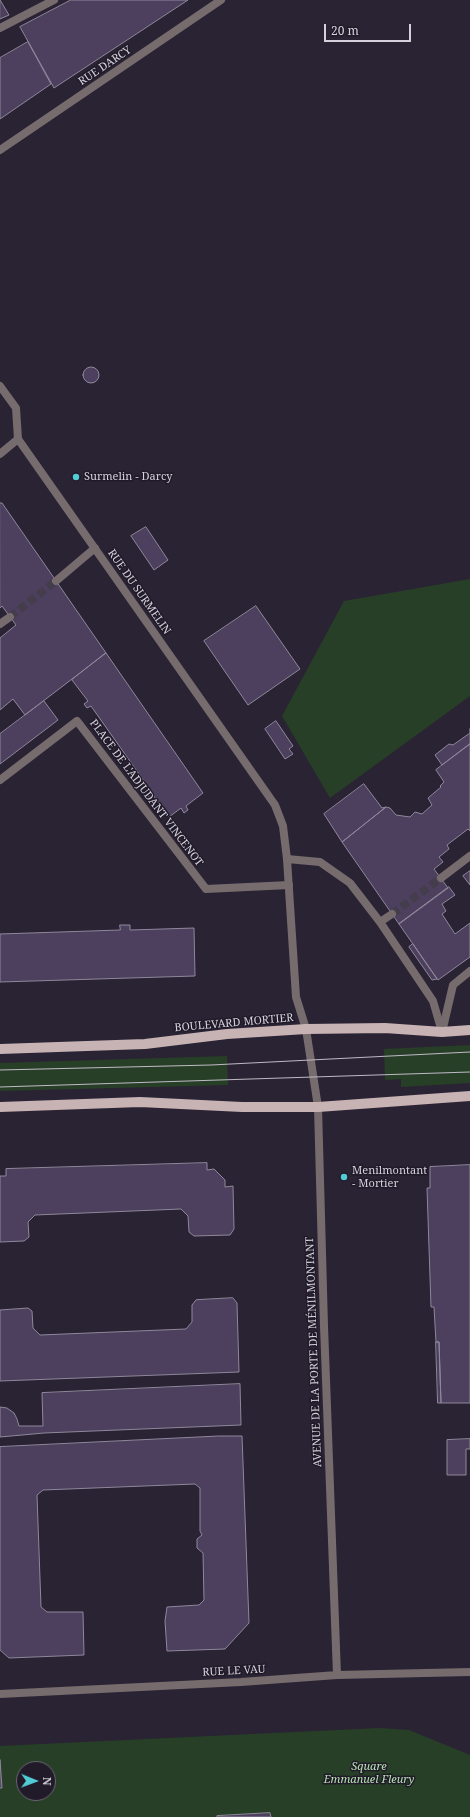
<!DOCTYPE html>
<meta charset="utf-8">
<style>
body{margin:0}
#map{position:relative;width:470px;height:1817px;overflow:hidden;background:#2a2333;font-family:"Noto Serif",serif}
canvas{display:block}
.north{position:absolute;left:16px;top:1761px;width:40px;height:40px;box-sizing:border-box;background:#201a29;border:1px solid #686371;border-radius:50%;rotate:91deg;font-size:11px;font-weight:700;line-height:16px;text-align:center;color:#d5d1dc}
.north::after{content:'';display:block;margin:auto;width:14px;height:18px;background:#51ccd4;clip-path:polygon(50% 0,100% 100%,50% 72%,0 100%)}
.scale{position:absolute;left:324px;top:24px;width:87px;height:18px;box-sizing:border-box;border:2px solid #d5d1dc;border-top:0;padding-left:5px;font-size:12px;line-height:14px;white-space:nowrap;color:#d5d1dc;-webkit-text-stroke:3px #201a29;paint-order:stroke}
</style>
<div id="map">
<canvas width="470" height="1817"></canvas>
<div class="north">N</div>
<div class="scale">20 m</div>
</div>
<script>
const c = document.querySelector('canvas').getContext('2d');
c.lineJoin = 'round';
function fillPath(path, color) {
  c.fillStyle = color;
  c.fill(path, 'evenodd');
}
function stroke(path, color, width, dash) {
  c.strokeStyle = color;
  c.lineWidth = width;
  c.lineCap = dash ? 'butt' : 'round';
  c.setLineDash(dash || []);
  c.stroke(path);
}
function label(font, color, halo, rows, align = 'center') {
  c.font = font + ' "Noto Serif",serif';
  c.lineWidth = 3;
  c.setLineDash([]);
  c.textBaseline = 'middle';
  c.strokeStyle = halo;
  c.fillStyle = color;
  for (const [text, x, y, turn = 0] of rows) {
    c.save();
    c.translate(x, y);
    c.rotate((+turn || 0) * Math.PI / 180);
    c.textAlign = isNaN(turn) ? turn : align;
    if (halo) c.strokeText(text, 0, 0);
    c.fillText(text, 0, 0);
    c.restore();
  }
}
const green = new Path2D(`
 M470 579V696L330 798 282 716 344 601Z
 M470 1045V1083L401 1087V1079L385 1080 384 1049Z
 M227 1056 228 1085 0 1091V1063Z
 M379 1728 409 1730 470 1755V1817H0V1746ZM24 1769H48V1793H24Z`);
const building = new Path2D(`
 M0 0 9 15 0 19Z
 M71 0H188L54 88 20 27Z
 M28 42 51 84 0 119V58Z
 M83 375a8 8 0 1 1 16 0a8 8 0 1 1-16 0Z
 M0 503H2L106 653 25 715 13 699 0 710V638L16 625 2 606 0 608Z
 M146 527 168 560 154 570 131 536Z
 M256 606 300 669 248 705 204 641Z
 M106 653 203 793 186 806 188 810 184 813 181 808 169 817 153 795 149 797 147 794 151 791 91 706 87 708 84 704 88 701 72 680Z
 M44 701 58 720 0 764V734Z
 M276 721 293 746 289 749 293 754 285 759 265 729Z
 M470 729V744L442 765 435 755 449 744 453 745 470 733Z
 M470 744V831L468 829 447 845 449 849 439 857 443 862 434 869 448 888 399 924 342 842 386 807 390 808 396 815 410 817 415 812 422 814 432 805 428 798 441 787 440 786 444 782 436 770Z
 M364 784 382 808 386 807 342 842 324 814Z
 M470 871V885L463 876Z
 M449 887 455 895 442 904 446 911 442 914 455 934 470 923V957L438 980 399 924Z
 M120 925H130V930L194 928 195 976 0 982V934L120 930Z
 M413 944 419 953 437 979 432 980 409 947Z
 M207 1163V1170L214 1169 225 1180V1187L233 1186 234 1229 230 1235 194 1236 189 1232 188 1216 181 1209 35 1215 28 1222 29 1237 24 1241 0 1242V1176H6V1169Z
 M470 1165V1403H441L439 1342H436L434 1307H431L427 1188H430V1167Z
 M233 1298 237 1303 239 1372 0 1381V1310L28 1308 32 1311 33 1328 40 1335 186 1329 192 1322V1305L196 1300Z
 M436 1342H439L441 1403H438Z
 M240 1384 241 1425 44 1433 0 1437V1407L7 1408 14 1413 17 1419 19 1426H43L42 1393Z
 M219 1436H242L249 1623 225 1649 167 1651 165 1621 167 1607 199 1605 204 1600 203 1553 197 1548V1539L202 1535 200 1531V1488L195 1484 43 1490 37 1495 41 1607 47 1612H83L84 1655 9 1658 0 1650V1447Z
 M470 1439V1449H466V1475H447V1440Z
 M0 1760 2 1788H0Z
 M270 1813 271 1817H217V1816Z`);
const pedestrianTunnel = new Path2D(`
 M10 617 56 581
 M392 914 441 878`);
const service = new Path2D(`
 M0 28 54 0
 M0 780 77 721 206 889 289 885
 M442 1032 453 985 470 971`);
const pedestrian = new Path2D(`
 M56 581 95 548
 M0 624 10 617
 M287 859 320 862 350 883 380 922 392 914
 M441 878 470 856
 M380 922 433 1001 442 1032`);
const minor = new Path2D(`
 M0 150 221 0
 M0 386 16 408 18 439 275 805 283 826 287 859 296 997 306 1029 318 1107 324 1326 337 1675
 M0 454 18 439
 M0 1694 241 1682 337 1675 470 1672`);
const primary = new Path2D(`
 M0 1049 145 1044 227 1034 306 1029 385 1028 442 1032 470 1030
 M0 1107 140 1102 242 1107H318L470 1096`);
const tram = new Path2D(`
 M0 1070 211 1065 470 1052
 M0 1087 470 1072`);
const markers = [
 [76,477,4,"#51ccd4"],
 [344,1177,4,"#51ccd4"]
];
const streetNames = [
 ["RUE DARCY",105,66,-34],
 ["RUE DU SURMELIN",139,592,55],
 ["PLACE DE L'ADJUDANT VINCENOT",146,793,53],
 ["BOULEVARD MORTIER",234,1023,-5],
 ["AVENUE DE LA PORTE DE MÉNILMONTANT",314,1352,-92],
 ["RUE LE VAU",234,1671,-3]
];
const poiNames = [
 ["Surmelin - Darcy",84,477],
 ["Menilmontant",352,1171],
 ["- Mortier",352,1184]
];
const parkNames = [
 ["Square",369,1767],
 ["Emmanuel Fleury",369,1780]
];
fillPath(green, '#283f27');
fillPath(building, '#4c405e');
stroke(building, '#8f889b', 1);
stroke(pedestrianTunnel, '#443d4c', 8, [8, 4]);
stroke(service, '#776c6d', 8);
stroke(pedestrian, '#776c6d', 8);
stroke(minor, '#776c6d', 8);
stroke(primary, '#c7b2b4', 10);
stroke(tram, '#bfbac6', 1);
for (const [x, y, r, color] of markers) {
  const dot = new Path2D();
  dot.arc(x, y, r, 0, 2 * Math.PI);
  c.fillStyle = color;
  c.fill(dot);
  stroke(dot, '#201a29', 1.5);
}
label('11px', '#d5d1dc', '#201a29', streetNames);
label('11px', '#d5d1dc', '#201a29', poiNames, 'left');
label('italic 11px', '#b5e2b1', '#201a29', parkNames);
</script>
